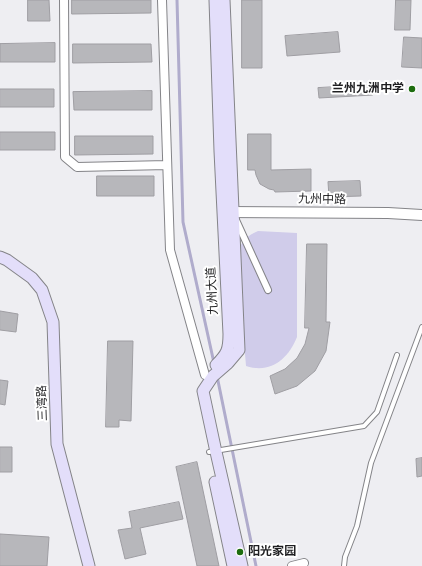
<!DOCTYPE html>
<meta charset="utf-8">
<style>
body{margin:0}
canvas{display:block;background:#eeeef2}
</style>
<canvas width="422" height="566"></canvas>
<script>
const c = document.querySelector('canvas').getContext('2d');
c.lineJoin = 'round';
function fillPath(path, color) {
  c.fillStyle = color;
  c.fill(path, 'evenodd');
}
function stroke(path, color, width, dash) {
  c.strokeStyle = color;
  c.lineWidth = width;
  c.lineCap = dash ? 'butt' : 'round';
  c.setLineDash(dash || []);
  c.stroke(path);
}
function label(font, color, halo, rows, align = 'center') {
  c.font = font + ' Poppins,"Noto Sans SC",sans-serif';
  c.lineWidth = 4;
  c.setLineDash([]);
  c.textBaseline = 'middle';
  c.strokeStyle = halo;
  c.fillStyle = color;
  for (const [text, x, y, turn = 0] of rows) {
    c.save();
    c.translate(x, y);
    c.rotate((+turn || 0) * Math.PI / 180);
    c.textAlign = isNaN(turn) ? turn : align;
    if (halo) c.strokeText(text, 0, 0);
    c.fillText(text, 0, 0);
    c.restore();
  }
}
const green = new Path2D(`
 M258 231 297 233V337C288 359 271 374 246 366L237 254C241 242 246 236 258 231Z`);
const stream = new Path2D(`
 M177 0 183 222 214 363
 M217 376 256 566`);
const building = new Path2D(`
 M28 0H49L50 21H28Z
 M72 0H151V13L72 14Z
 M242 0H262V68H242Z
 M396 0H411L410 30H395Z
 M338 32 340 52 287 56 285 36Z
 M404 37 422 38V68L402 67Z
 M55 43V62H0V44Z
 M73 44H151L152 62 73 63Z
 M373 85V95L319 98 318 88Z
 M0 89H54V107H0Z
 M152 91V110H74L73 92Z
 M0 132H55V150H0Z
 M248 134H271V170L311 169V191L275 192 274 190 269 189 260 184 256 175 255 170H248Z
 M75 136H153V154L75 155Z
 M97 176H154V196H97Z
 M360 181 361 196 329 197 328 182Z
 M307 244H327L326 322H330L326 351 315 371 297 386 275 394 270 376 285 369 297 358 305 344 309 328H305Z
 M0 311 18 314 16 332 0 330Z
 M108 341H133L131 421 119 420V427H106Z
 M0 380 8 381 5 405 0 404Z
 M0 447H12V472H0Z
 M422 458V476L417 477 416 459Z
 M197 462 219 566H197L176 467Z
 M179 502 183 519 140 528 146 554 125 559 118 530 132 528 129 512Z
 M0 534 49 537 47 566H0Z`);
const service = new Path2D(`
 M209 452 364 426 377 412 397 355
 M344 566 345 557 357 526 371 463 422 327`);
const pedestrian = new Path2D(`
 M236 220 268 290`);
const minor = new Path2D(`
 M64 0 65 157 77 167 167 165
 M162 0 170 250 205 375
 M292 566 304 563`);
const tertiary = new Path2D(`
 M226 212 388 213 422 215`);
const secondary = new Path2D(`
 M215 0 220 151 229 334C229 350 227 354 216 365
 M224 0 239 350 228 363 213 376 203 391 216 452 242 566
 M0 257 7 260 32 278 42 290 53 322 57 444 89 566
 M215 482 233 566`);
const markers = [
 [412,89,4,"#1d6c0f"],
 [240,552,4,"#1d6c0f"]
];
const poiNames = [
 ["兰州九洲中学",404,89],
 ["阳光家园",248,552,"left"]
];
const streetNames = [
 ["九州中路",322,200,1],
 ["九州大道",213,291,-93],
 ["三湾路",43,403,-92]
];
fillPath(green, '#d0ccea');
stroke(stream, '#b0accc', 3);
fillPath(building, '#b7b7bb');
stroke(building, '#9f9ea3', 1);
stroke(service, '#848488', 6);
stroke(pedestrian, '#848488', 8);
stroke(minor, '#848488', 10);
stroke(tertiary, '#848488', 12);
stroke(secondary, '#848488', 13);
stroke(service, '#fff', 4);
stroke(pedestrian, '#fff', 6);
stroke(minor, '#fff', 8);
stroke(tertiary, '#fff', 10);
stroke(secondary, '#e3defa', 11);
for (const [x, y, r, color] of markers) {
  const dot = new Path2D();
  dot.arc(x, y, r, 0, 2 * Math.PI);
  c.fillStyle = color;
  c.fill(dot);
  stroke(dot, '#fff', 1.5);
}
label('bold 12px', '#1f1f21', '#fff', poiNames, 'right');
label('12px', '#1f1f21', '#fff', streetNames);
</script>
